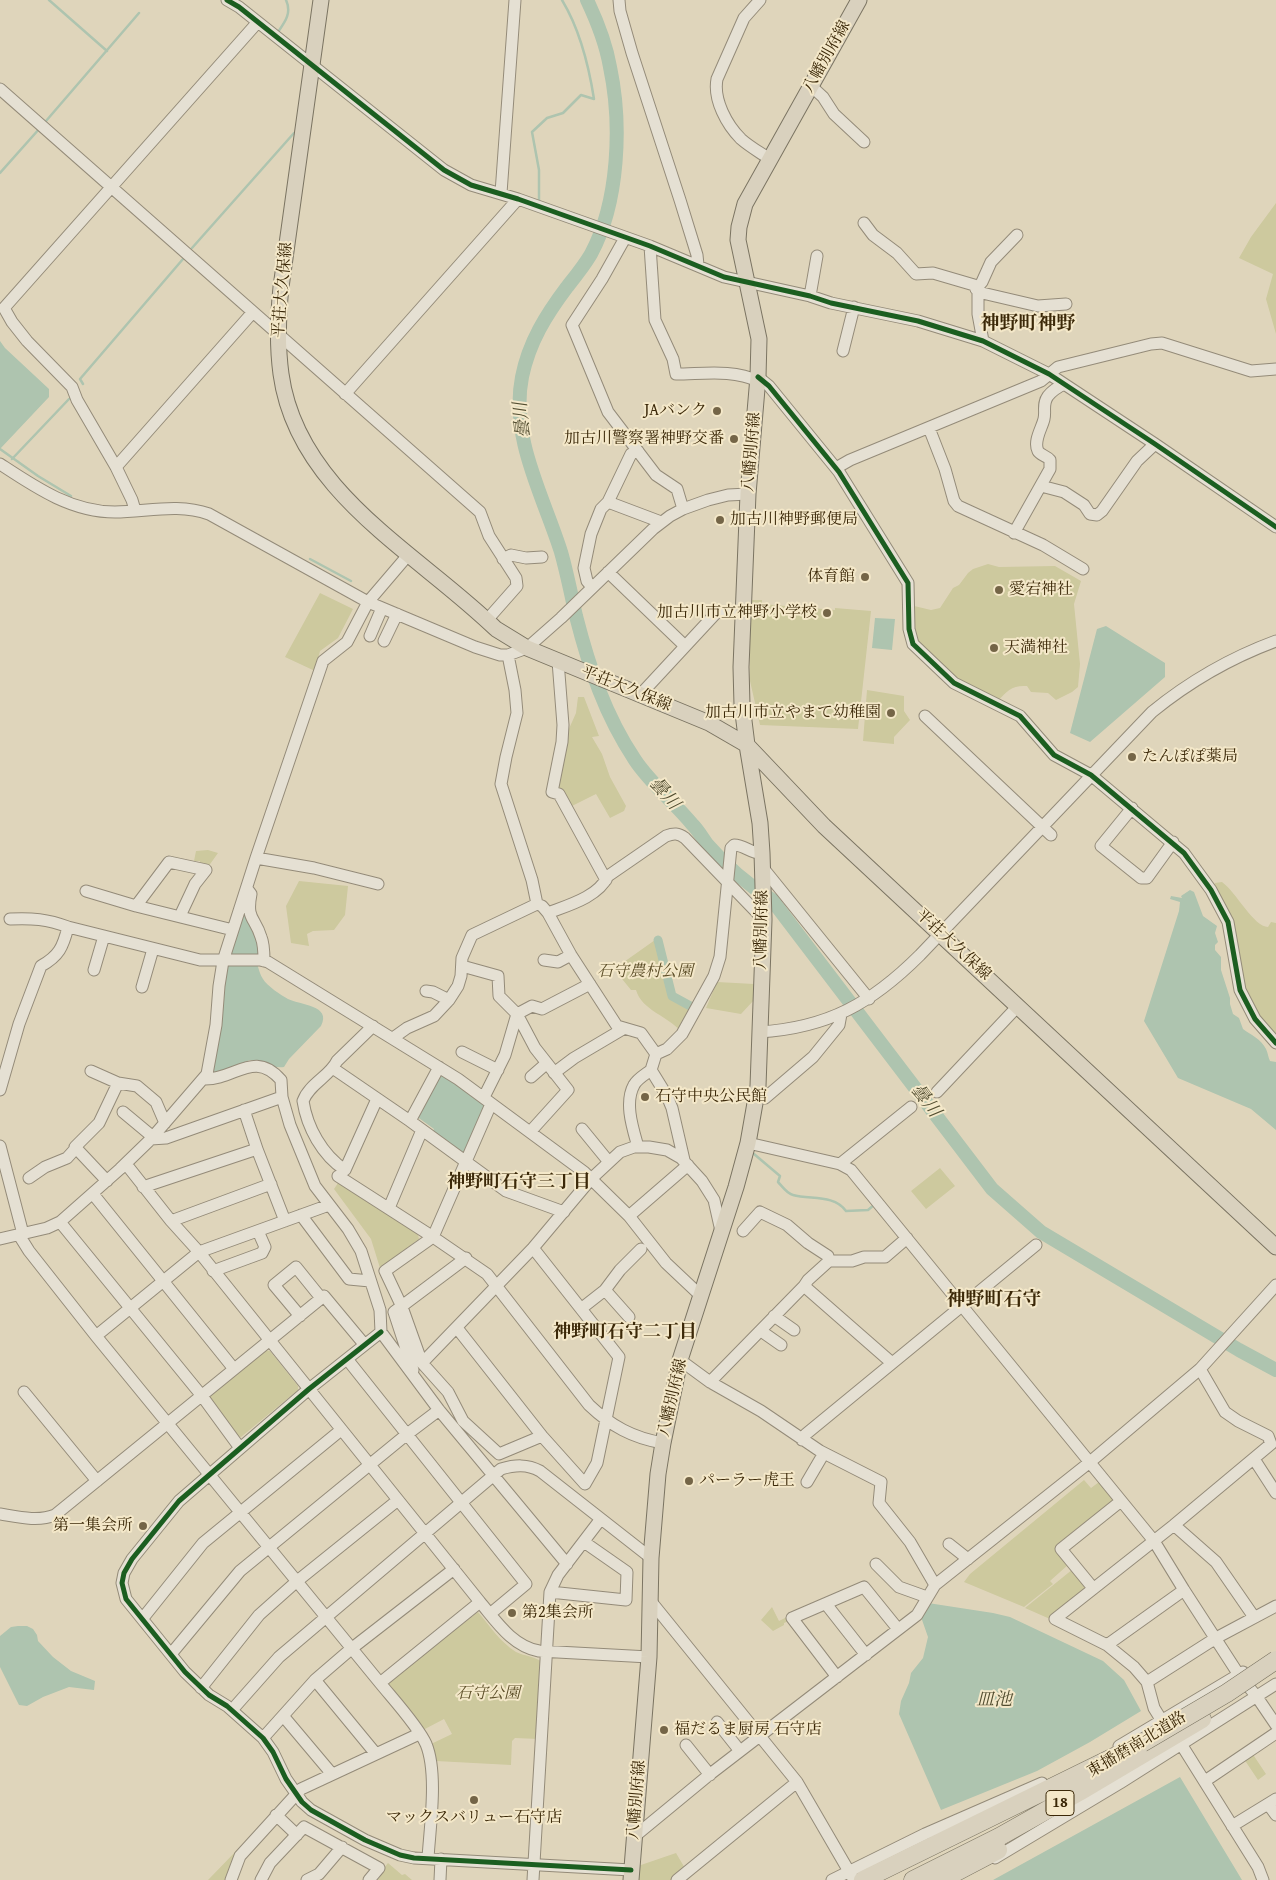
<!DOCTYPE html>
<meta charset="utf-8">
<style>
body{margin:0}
canvas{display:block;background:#dfd5bb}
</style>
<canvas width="1276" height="1880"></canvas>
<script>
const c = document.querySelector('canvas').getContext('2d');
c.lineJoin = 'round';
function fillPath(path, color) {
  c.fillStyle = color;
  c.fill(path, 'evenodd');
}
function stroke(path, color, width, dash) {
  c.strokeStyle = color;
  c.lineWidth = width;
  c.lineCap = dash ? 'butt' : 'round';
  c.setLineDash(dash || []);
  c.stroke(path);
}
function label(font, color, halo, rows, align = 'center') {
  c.font = font + ' "Gentium Book Plus","Noto Serif JP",serif';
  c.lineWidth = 4;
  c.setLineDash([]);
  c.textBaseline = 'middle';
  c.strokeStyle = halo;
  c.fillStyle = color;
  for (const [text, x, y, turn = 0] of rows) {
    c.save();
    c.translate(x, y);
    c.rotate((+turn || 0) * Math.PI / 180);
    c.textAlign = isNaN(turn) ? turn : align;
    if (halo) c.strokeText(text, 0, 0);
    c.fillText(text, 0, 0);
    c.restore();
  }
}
const green = new Path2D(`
 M1276 203V334L1266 299 1273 274 1239 258 1251 237Z
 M988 564 999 567 1055 566 1081 581 1074 604 1080 664 1078 687 1072 692 1056 700 1048 693 1031 692 1027 686C1012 685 1007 691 998 701L965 684 913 639 910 605 931 610 940 608 953 588 959 585 968 573 973 569Z
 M320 593 353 609 338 638 320 651 315 671 285 657Z
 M752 600H762V604L835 610V608L871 611 858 729 760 725 750 681V609L752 608Z
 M867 690 904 696V711L910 720 894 737V744L863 741Z
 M578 697H584L599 736 592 737 602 754 610 777 626 806 624 811 610 818 596 794 570 807 558 789 568 731 576 713Z
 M208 850 218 853 208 867 199 865 200 861H194L196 851Z
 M299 881 348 886 345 915 334 930 313 931 307 934 309 946 291 943 286 906Z
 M1222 882C1236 892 1254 927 1268 927L1271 922 1276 923V1037C1239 996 1229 938 1214 886L1215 883Z
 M655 940 671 996 694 1009 681 1032C669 1016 642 1011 636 990H631L614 969Z
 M717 982 754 984V1000L741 1014 706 1008Z
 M940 1168 955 1186 926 1209 911 1191Z
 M338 1183 358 1194 376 1208 398 1220 418 1235 419 1239 380 1268 371 1239 334 1189Z
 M264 1350 270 1351 298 1386V1390L241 1437 236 1436 208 1395Z
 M1084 1480 1091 1488 1099 1482 1112 1498V1503L1056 1548 1069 1564 1050 1581 1053 1584 1024 1607 964 1582 970 1574Z
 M1073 1569 1087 1590 1050 1619 1025 1608Z
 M772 1607 779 1621 787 1617 789 1621 784 1623V1625L773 1631 761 1620Z
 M478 1612C489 1625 500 1642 516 1652 524 1656 534 1656 542 1662L538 1739 515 1738 512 1741 511 1765 436 1761 431 1744 452 1734 444 1719 423 1730 387 1686 389 1681Z
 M1252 1753 1266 1774 1258 1780 1244 1759Z
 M239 1848 241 1849 227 1880H208Z
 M676 1853 686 1870 672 1880H637L638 1866Z
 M388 1863 402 1875 405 1874 412 1880H378L380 1877 378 1875Z`);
const water = new Path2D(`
 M0 341 5 348 49 389V397L0 449Z
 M875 618 895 619 892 650 872 648Z
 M1106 626 1165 663V677L1090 742 1070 733 1097 629Z
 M1190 890 1194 892 1203 916 1217 926 1215 933 1218 942 1215 945V950L1221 957V970L1230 998V1004L1233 1014 1239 1018 1243 1029C1251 1035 1261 1039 1266 1049 1268 1053 1268 1057 1270 1061L1276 1062V1130L1251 1109 1178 1078 1144 1021 1179 911 1180 902 1170 899 1171 896 1182 898 1181 896Z
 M244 901 247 918 259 939 260 957H231L229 954Z
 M228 964H257C259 969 260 975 263 979 267 986 281 995 288 999 300 1005 332 1005 321 1026L289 1059 284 1067C272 1069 262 1060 250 1060L214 1073 211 1067 225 968Z
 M443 1073 486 1106 466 1152 462 1154 432 1133 434 1129 416 1116 439 1074Z
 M928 1603 993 1613 1010 1617 1103 1661 1124 1680 1141 1711 1090 1742 1037 1771 941 1810 899 1714 901 1701 909 1683 911 1673 923 1658 928 1637 921 1617Z
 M18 1626H27L33 1629 37 1635 38 1641 53 1657 71 1671 95 1681 94 1690 69 1687 43 1697 27 1706 19 1705 0 1667V1636L11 1627Z
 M1180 1777 1242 1880H993Z`);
const stream = new Path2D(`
 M49 0 107 51
 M278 32C285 22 292 13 286 0
 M46 121 139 13
 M0 173 40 128
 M539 203V170L532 132 547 118 563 113 581 95 594 99C589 67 579 28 562 0
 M192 248 294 133
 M83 384 80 379 183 259
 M0 449 38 476 71 496
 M12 459 69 399
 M310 559 351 581
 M754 1154 780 1176 778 1182C782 1186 787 1194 793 1195 810 1200 834 1194 846 1211L868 1210 874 1205`);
const canal = new Path2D(`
 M658 940 672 996 694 1008`);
const river = new Path2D(`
 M587 0C597 21 606 44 610 67 622 124 619 202 591 254 584 266 575 277 567 287 546 315 529 342 522 377 510 438 543 495 561 552 567 573 571 594 576 616 589 667 605 715 635 760 651 784 674 802 692 824 698 830 702 837 707 844 726 866 748 885 772 900L992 1189 1041 1232 1239 1350 1276 1370`);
const minor = new Path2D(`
 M227 0 239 7 444 170 471 185 518 199 650 246 724 277 810 296 831 303 918 321 983 341 1049 374 1155 444 1276 527
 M619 0 620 11 632 53 680 200 697 255 698 265
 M760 0 744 18 717 79C713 100 727 125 741 139 750 147 761 153 771 160
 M811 86 823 97 834 114 864 142
 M0 89 480 512 489 536 516 578 517 586 487 620
 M501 193 515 0
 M864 223 873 235 897 253 916 274 933 273 974 285 978 292V314L983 341
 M625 238 602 279 572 325 608 412 656 475 677 489 683 509
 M650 246 655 320 673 359 676 374C703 374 733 369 758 381
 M976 289 982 282 991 262 1017 235
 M978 292 1038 306 1066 304
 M810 296 817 256
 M843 351 854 307
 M758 377 769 386 839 472 908 583 909 629 913 644 954 683 1020 716 1054 755 1091 775 1184 853 1211 890 1228 922 1240 990 1255 1019 1276 1043
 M345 394 518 199
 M929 428 945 469 954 501 958 506 1043 545 1083 569
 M0 464C35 487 71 512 115 512 146 512 178 503 209 514L368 602 475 647 500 655H508L527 648 561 618 653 529 670 516 683 509 708 500 728 495 748 494
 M116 467 253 312
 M836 468 850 460 1041 381 1058 367 1151 344 1162 343 1251 371 1276 369
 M1041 486 1064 492 1084 505 1090 514 1097 515 1102 511 1137 461 1155 444
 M608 502 661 522
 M135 510 132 500 116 467 77 400 72 387 27 341 12 322 4 308 257 23
 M1014 533 1050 469V460C1047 456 1040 455 1038 451 1033 441 1042 428 1044 419 1046 411 1042 404 1048 396 1052 391 1058 387 1064 384
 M503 559 511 555 526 558 542 557
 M608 572 685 646
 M592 587 587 581 584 568 591 534 601 509 608 502 631 454 638 451
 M370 636 382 608
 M384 641 397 614
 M508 655 515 690 517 713 506 757 501 784 532 880 537 904
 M558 661 563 725 562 742 552 792 559 794 606 880
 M640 695 717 612 742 613
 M925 716 1051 835
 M1132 808 1101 846 1141 878H1147L1173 842
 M256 858 314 868 378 884
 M763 868 869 999
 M248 890 251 894C246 920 255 917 261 937 264 944 264 953 264 961
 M86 891 136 906 233 930
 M136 906 169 862 206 870 195 884 180 916
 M548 913C569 905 598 897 608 876L666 836C674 833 678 833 685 838L764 920
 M10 919C32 918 47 919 68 927L200 960H260L268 962 458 1079 584 1172 629 1216 666 1263 701 1296
 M544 960 558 962 571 955
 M462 966 498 976 499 996 517 1014 535 1048 568 1090 530 1132
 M94 970 104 936
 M142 987 153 949
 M426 991 433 992 449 1000
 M373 1026 337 1061C330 1076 309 1084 303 1101 307 1127 322 1155 345 1170L377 1099
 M759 1032C828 1028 872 1003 920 955L1152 712C1190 681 1230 658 1276 641
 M393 1038 407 1028 434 1016 449 1000 458 986 461 976 462 958 472 935 537 904 542 906 548 913 571 955 617 1026 641 1033 656 1054
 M462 1052 498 1070
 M334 1069 410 1121 506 1191 564 1212
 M91 1071 118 1083 137 1086 156 1102 165 1123
 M554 1073 574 1058 623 1029
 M531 1077 547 1063
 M204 1079C235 1080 254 1049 281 1080L282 1097 290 1125 315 1186 348 1229 361 1251 380 1310 381 1332 439 1410 567 1564
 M0 1090 19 1024 41 966C59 956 63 947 68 927
 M937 1092 1018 1006
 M484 1097 505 1055 517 1014 532 1006 542 1009 590 984
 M756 1097 765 1098 813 1057 839 1025 841 1014
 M244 1110 257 1149 285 1221
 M123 1112 153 1137
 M410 1121 439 1067
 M582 1129 609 1162
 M151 1139 166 1138 282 1097
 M748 1143 840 1164 851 1170 1154 1541 1184 1590 1239 1675 1257 1697 1276 1725
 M0 1146 23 1234
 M638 1147C633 1129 624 1103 634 1085 637 1079 646 1074 651 1070
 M684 1160 672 1108 667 1096 651 1070 656 1054 667 1049 682 1034 714 976 720 957 731 848 734 845C745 845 751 854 762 853
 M126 1164 171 1221 199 1252 480 1602C496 1621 512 1646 539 1651L649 1657
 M840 1164 911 1107
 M338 1176 433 1237 487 1274 589 1405C611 1426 633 1438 663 1443
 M29 1178 45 1167 67 1158 76 1148
 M107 1181 75 1147 99 1123 118 1083
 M143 1187 257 1149
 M93 1194 234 1369
 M389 1208 422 1130
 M301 1215 349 1279 370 1281
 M629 1216 688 1165
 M171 1221 271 1184
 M60 1222 202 1396 240 1448
 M743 1231 760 1212 787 1225 808 1243 828 1256 829 1261
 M19 1235 29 1251 96 1336 380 1683C393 1699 418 1726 426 1744 438 1773 430 1826 428 1858
 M0 1239 47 1228 60 1222 120 1169 151 1139 207 1074 216 1025 219 986 223 961 256 858 323 661 347 642 368 602 409 554
 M213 1271 262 1253 265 1247 258 1231
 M804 1286 892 1363
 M605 1290 629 1317
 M582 1308 605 1290 620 1270 641 1249
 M300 1316 274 1285 296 1267 321 1298
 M774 1316 794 1330
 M457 1328 542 1436 585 1484 597 1463 619 1357 533 1248
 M761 1331 781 1345
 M381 1332 309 1389 179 1501 132 1559 124 1573 122 1583 126 1599 185 1672 209 1695 227 1706 263 1738 273 1752 286 1779 302 1802 311 1810 365 1840 400 1855 414 1858 631 1870
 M96 1336 199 1252 329 1205
 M347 1359 526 1584 490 1614
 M680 1360 710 1382 761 1411 820 1451 881 1482 879 1503 910 1542 935 1585
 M422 1363 402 1307 385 1271 433 1237 491 1104
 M413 1370 394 1312 466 1258
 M710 1382 804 1286 808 1280 829 1261H852L864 1257H885L907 1238
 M24 1392 97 1481
 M542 1436 499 1454 463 1421 448 1392 422 1363 533 1248 591 1179 620 1152 634 1147H649L667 1150 681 1158 702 1181 714 1200 721 1231
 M802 1440 806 1434 1036 1245
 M1254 1459 1276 1493
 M807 1482 824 1453
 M0 1514C18 1517 38 1522 55 1515L324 1296 364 1344
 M1174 1525 1216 1562 1254 1617
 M949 1544 968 1559
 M876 1564 899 1587 927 1597
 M1093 1588 1061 1549 1121 1501
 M550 1592 626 1600 627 1572 584 1542
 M649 1599 797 1782 854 1880
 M826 1604 866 1655
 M143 1618 203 1543 341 1430
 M1107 1645 1184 1590
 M171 1654 240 1571 406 1435 439 1410
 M837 1677 792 1618 864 1587 898 1629
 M315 1680 376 1754
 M1147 1682 1216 1638 1276 1606
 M380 1683 480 1602
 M201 1688 259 1615 296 1582 398 1500
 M232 1710 279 1657 501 1469C515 1465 527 1464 540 1471L651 1558
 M284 1717 332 1774
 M1162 1721 1154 1708 1147 1682 1134 1667 1107 1645 1055 1619 1174 1525 1271 1444 1268 1436 1238 1421 1225 1412 1200 1369
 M717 1722 740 1751
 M263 1738 315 1680 351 1649 454 1569
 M1181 1744 1258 1867 1263 1880
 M686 1745 710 1775
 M1119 1746 1243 1672
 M1205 1781 1276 1733
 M1268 1804 1276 1815
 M276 1815 297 1835
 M1232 1826 1276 1799
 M635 1836 709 1775 917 1615 935 1585 1090 1462 1200 1369 1276 1285
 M995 1858 1120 1783 1276 1684
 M231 1880 240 1856 301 1789 419 1734
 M261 1880 270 1863 304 1827 379 1868 369 1880
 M307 1880 319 1874 342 1847
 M440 1880 441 1859
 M533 1880 550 1592 558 1575 600 1520
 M677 1880 797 1782
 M832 1880 925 1834 1042 1783`);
const major = new Path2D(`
 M321 0 281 287C278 316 277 345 281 374 297 492 418 553 496 629L527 648 709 723 747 745 824 826 1276 1247
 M631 1880 649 1657 651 1558 658 1474 663 1443 680 1360 736 1187 748 1143 758 1086 764 920 762 853 760 823 747 745 742 705 741 667 748 494 758 377 759 339 738 240 739 227 745 204 859 0`);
const highway = new Path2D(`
 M863 1880 1138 1745
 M913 1880 999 1837 1079 1792 1202 1719
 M941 1880 998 1850`);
const highwayBridge = new Path2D(`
 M1142 1743 1227 1693 1276 1660`);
const cycleway = new Path2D(`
 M227 0 239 7 444 170 471 185 518 199 650 246 724 277 810 296 831 303 918 321 983 341 1049 374 1155 444 1276 527
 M758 377 769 386 839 472 908 583 909 629 913 644 954 683 1020 716 1054 755 1091 775 1184 853 1211 890 1228 922 1240 990 1255 1019 1276 1043
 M381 1332 309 1389 179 1501 132 1559 124 1573 122 1583 126 1599 185 1672 209 1695 227 1706 263 1738 273 1752 286 1779 302 1802 311 1810 365 1840 400 1855 414 1858 631 1870`);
const markers = [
 [717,411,5,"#746547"],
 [734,439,5,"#746547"],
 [720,520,5,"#746547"],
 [865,577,5,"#746547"],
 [999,590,5,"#746547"],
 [827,613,5,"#746547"],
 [994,648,5,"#746547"],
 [891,713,5,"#746547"],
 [1132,757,5,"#746547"],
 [645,1097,5,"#746547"],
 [689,1481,5,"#746547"],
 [143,1526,5,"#746547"],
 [512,1613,5,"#746547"],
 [664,1730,5,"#746547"],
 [474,1800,5,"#746547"]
];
const shields = [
 [1060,1803,28]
];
const shieldNames = [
 ["18",1060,1803]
];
const streetNames = [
 ["八幡別府線",827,57,-61],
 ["平荘大久保線",283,290,-85],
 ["八幡別府線",752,452,-85],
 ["平荘大久保線",626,689,22],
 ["八幡別府線",762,930,-89],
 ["平荘大久保線",953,945,43],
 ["八幡別府線",673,1398,-77],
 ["東播磨南北道路",1137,1745,-31],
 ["八幡別府線",637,1800,-85]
];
const poiNames = [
 ["JAバンク",707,411,"right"],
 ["加古川警察署神野交番",724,439,"right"],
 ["加古川神野郵便局",730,520],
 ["体育館",855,577,"right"],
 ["愛宕神社",1009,590],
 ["加古川市立神野小学校",817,613,"right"],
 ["天満神社",1004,648],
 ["加古川市立やまて幼稚園",881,713,"right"],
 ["たんぽぽ薬局",1142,757],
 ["石守中央公民館",655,1097],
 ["パーラー虎王",699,1481],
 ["第一集会所",133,1526,"right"],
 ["第2集会所",522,1613],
 ["福だるま厨房 石守店",674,1730],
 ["マックスバリュー石守店",474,1818,"center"]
];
const parkNames = [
 ["石守農村公園",645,972],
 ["石守公園",488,1694]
];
const waterNames = [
 ["曇川",523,420,-96],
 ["曇川",664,794,49],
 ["曇川",925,1101,53],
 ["皿池",994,1700]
];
const neighbourhoodNames = [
 ["神野町石守三丁目",519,1182],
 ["神野町石守二丁目",625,1332]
];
const quarterNames = [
 ["神野町神野",1028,324],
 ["神野町石守",994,1300]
];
fillPath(green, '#cdc99e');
fillPath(water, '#aec4af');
stroke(stream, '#aec4af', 2.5);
stroke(canal, '#aec4af', 9);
stroke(river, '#aec4af', 14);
stroke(minor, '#948b79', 13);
stroke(major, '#7b7462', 17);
stroke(highway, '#7b7462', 19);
stroke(minor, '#e5e0d3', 11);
stroke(major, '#d9d1be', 15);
stroke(highway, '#d9d1be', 18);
stroke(highwayBridge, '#7b7462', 19, []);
stroke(highwayBridge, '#d9d1be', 18);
stroke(cycleway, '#1b5e20', 5);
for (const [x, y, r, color] of markers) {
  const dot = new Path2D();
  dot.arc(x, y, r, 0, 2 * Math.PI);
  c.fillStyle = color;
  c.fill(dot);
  stroke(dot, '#f4e8c9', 2);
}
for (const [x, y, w] of shields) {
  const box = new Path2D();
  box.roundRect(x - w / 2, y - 12.5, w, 25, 4);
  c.fillStyle = '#f4e8c9';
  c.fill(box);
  stroke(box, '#3b2808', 1);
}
label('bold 15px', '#3b2808', null, shieldNames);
label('16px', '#3b2808', '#f4e8c9', streetNames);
label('16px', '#3b2808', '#f4e8c9', poiNames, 'left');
label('italic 16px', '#5c4e28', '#f4e8c9', parkNames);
label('italic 18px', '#524d30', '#f4e8c9', waterNames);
label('bold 18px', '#3b2808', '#f4e8c9', neighbourhoodNames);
label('bold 19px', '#3b2808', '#f4e8c9', quarterNames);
</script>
